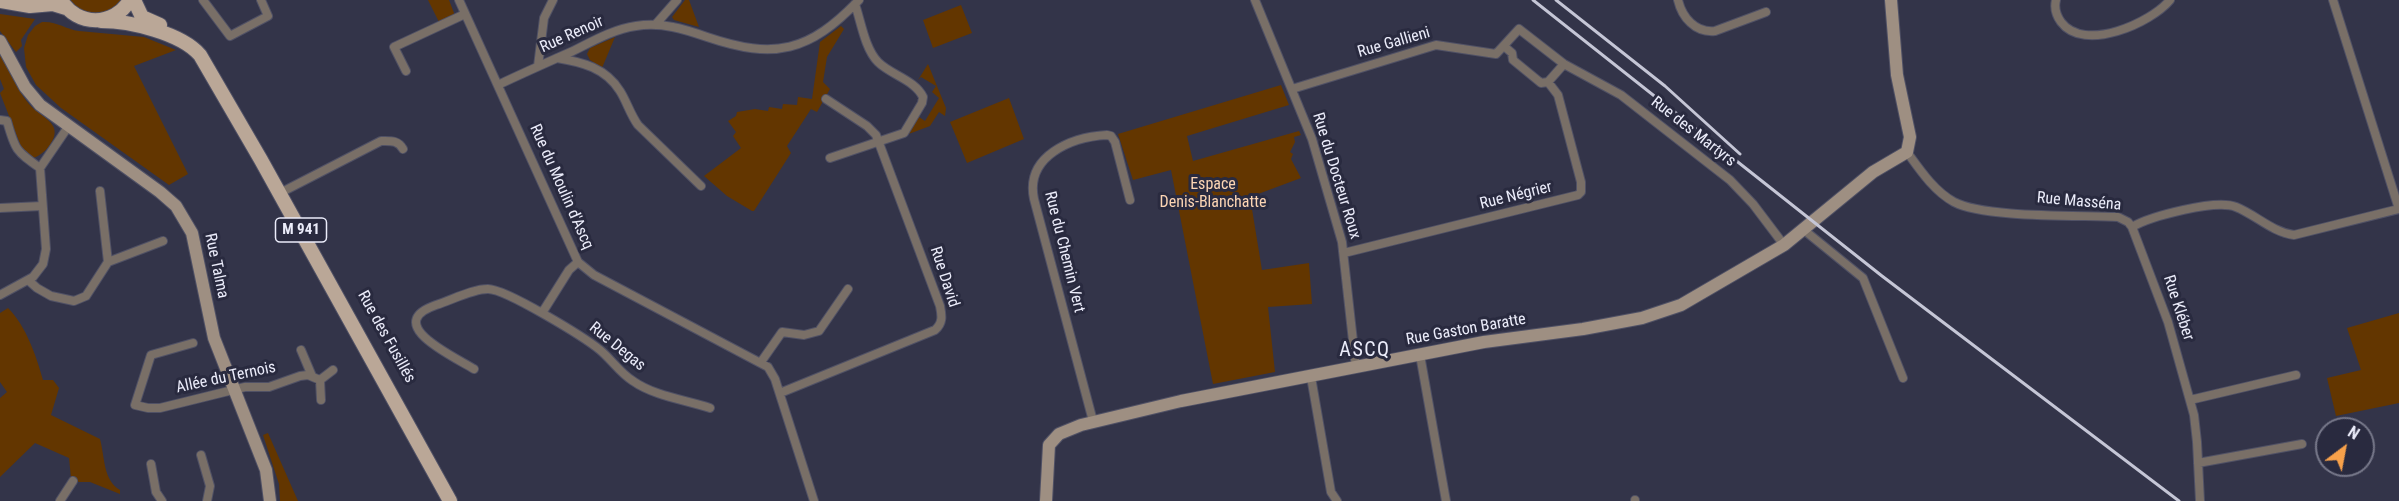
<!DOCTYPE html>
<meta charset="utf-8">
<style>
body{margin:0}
#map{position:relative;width:2399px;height:501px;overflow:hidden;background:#333449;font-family:"Roboto Condensed",sans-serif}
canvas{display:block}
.north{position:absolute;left:2315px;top:417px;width:60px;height:60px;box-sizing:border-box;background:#292a3f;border:2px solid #77788a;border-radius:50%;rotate:32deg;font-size:16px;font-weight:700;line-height:24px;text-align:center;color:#ebecfa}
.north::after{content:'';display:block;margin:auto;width:21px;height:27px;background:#f8a14a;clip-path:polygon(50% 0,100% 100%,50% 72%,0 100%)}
</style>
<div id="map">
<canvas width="2399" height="501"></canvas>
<div class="north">N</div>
</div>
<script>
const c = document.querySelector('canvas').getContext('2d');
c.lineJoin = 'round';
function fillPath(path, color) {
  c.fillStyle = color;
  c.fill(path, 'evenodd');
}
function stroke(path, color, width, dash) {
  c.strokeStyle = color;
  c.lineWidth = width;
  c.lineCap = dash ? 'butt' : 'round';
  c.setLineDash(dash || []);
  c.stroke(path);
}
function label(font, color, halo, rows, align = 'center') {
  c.font = font + ' "Roboto Condensed",sans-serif';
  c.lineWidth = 6;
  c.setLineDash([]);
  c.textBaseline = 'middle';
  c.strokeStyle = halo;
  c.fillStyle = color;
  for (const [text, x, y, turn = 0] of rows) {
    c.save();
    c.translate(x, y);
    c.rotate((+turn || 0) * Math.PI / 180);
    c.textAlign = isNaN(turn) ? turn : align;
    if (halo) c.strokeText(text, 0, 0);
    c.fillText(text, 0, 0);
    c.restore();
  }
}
const green = new Path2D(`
 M68 0H121C104 21 85 16 68 0Z
 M428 0H449L454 13 453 16 439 22Z
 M685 0H689L699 27 674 20 672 17Z
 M961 5 972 33 933 48 923 20Z
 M0 14 35 19 21 40 22 46 16 52 0 31Z
 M42 22C57 21 65 29 79 31L144 37 176 50 134 66 188 174 169 185 61 108 36 85 26 67 24 48 28 35 35 26Z
 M841 26 844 29 827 57 823 82 830 89 817 112 811 109 787 146 791 153 754 211H752L727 196 704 176 741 148 733 136 736 132 728 121 736 116 737 112 755 109 768 111 769 107 782 109 783 104 797 105 798 97 812 99 820 42Z
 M615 37 602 68 590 60 587 54 590 48Z
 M0 51C10 69 15 88 29 104 35 112 48 117 53 126 60 138 43 156 33 158L22 149 0 93 4 89 0 79Z
 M928 64 946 108 945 116 939 112 930 126 906 135 919 117 925 121 939 98 932 92 936 86 921 77 918 80Z
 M1281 85 1289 105 1187 136 1193 161 1299 131 1301 135 1294 137 1295 142 1290 152 1293 154 1291 159 1301 178 1250 197 1262 270 1309 263 1312 304 1268 307 1275 372 1213 384 1171 170 1133 180 1118 134Z
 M1009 98 1024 139 967 163 950 122Z
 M8 308C26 326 36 355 43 380H53L59 388 51 415 100 439C105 458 103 480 120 490V494L90 482H79L71 478 69 458 35 443 0 477V398L7 392 0 382V313Z
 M2399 313V403L2336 416 2327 378 2361 370 2347 328Z
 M268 433 298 501H280L279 484 263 435Z`);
const street = new Path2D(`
 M203 0 230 36 268 16 261 0
 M459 0 578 262 594 275 768 367 775 379 814 501
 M1255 0 1312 139 1342 242 1356 368
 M1678 0C1682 17 1695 33 1715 31L1766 12
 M2056 0C2054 8 2056 15 2061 22 2084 53 2151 23 2170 0
 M2333 0 2399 209
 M656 24 677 0
 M1505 47 1512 53 1513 60 1541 83 1548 82 1564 64
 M557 58C582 62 606 68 620 91 627 102 630 114 638 125L701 186
 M538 66 544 18 553 0
 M406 71 394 47 465 14
 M498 85C523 73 548 62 573 51 593 41 614 29 636 26 662 22 684 29 707 37 775 60 809 52 859 0
 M1292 89 1436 45 1496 54 1519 29 1564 64 1621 95 1730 180 1753 204 1784 245
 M0 120 7 121C15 150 16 151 40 168
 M1907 152C1920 170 1934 191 1954 202 1984 218 2080 215 2118 217L2128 222 2132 227 2168 322 2194 415 2197 442 2200 501
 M830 158 904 133 922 103 923 97C915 80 891 75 878 62 865 49 861 22 855 4
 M280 193 381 141C391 141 398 140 403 149
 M0 208 42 206
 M2132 227C2151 216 2216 199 2236 207 2256 215 2272 232 2294 235L2399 209
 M1804 230 1863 278 1903 378
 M1344 253 1578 195 1581 192V182L1558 95 1548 82
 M108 262 163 241
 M28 280 37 288 51 296 74 301 86 296 108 262 100 191
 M0 295 33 277 43 264 46 249 40 168 68 127
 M542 313 569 270 578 262
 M193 343 151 355 135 405 148 408H160L245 387H269L300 376 308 375 320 380 333 370
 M301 350 312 376
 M1420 355 1446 501
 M761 362 782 332 804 335 819 331 848 289
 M474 369C455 357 381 324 436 305 452 300 472 289 488 289 506 289 584 337 600 350 612 360 620 373 633 381 654 396 686 400 710 408
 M1311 377 1331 492 1337 501
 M320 380 321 400
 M780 393 935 330C943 323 942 316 940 306L876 135 867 126 826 99
 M2190 400 2296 375
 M1093 421 1034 199C1025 156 1071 137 1107 135L1111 136 1115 142 1130 200
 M201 455 210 486 207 501
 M2198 463 2302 444
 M151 464 156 492 162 501
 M1635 500V501
 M60 501 73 481`);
const secondary = new Path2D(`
 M0 41 25 87 40 105 160 192 176 206 192 233 214 338 266 470 270 501
 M1046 501 1049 445 1059 434 1081 425 1181 401 1484 342 1583 329 1642 318 1681 305 1784 245 1873 172 1907 152 1910 137 1897 75 1891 0`);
const primary = new Path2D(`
 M61 0C77 27 114 27 130 0
 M134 0 142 17 160 25
 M0 1 30 6 53 4 66 8
 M101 21C130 21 181 33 200 55L261 160 450 501`);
const rail = new Path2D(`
 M1533 0 1882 276 2179 501
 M1556 0 1665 86 1740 154`);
const shields = [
 [301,230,51]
];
const shieldNames = [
 ["M 941",301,230]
];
const streetNames = [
 ["Rue Renoir",572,35,-24],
 ["Rue Gallieni",1394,43,-16],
 ["Rue des Martyrs",1693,132,38],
 ["Rue du Docteur Roux",1336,176,73],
 ["Rue du Moulin d'Ascq",561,187,66],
 ["Rue Négrier",1516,196,-14],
 ["Rue Masséna",2079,202,5],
 ["Rue du Chemin Vert",1064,252,76],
 ["Rue Talma",216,266,78],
 ["Rue David",944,277,72],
 ["Rue Kléber",2178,308,72],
 ["Rue Gaston Baratte",1466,330,-10],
 ["Rue des Fusillés",386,337,61],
 ["Rue Degas",617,347,39],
 ["Allée du Ternois",226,378,-12]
];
const parkNames = [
 ["Espace",1213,185],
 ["Denis-Blanchatte",1213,203]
];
const quarterNames = [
 ["ASCQ",1365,351]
];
fillPath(green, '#633600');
stroke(street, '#505165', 10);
stroke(secondary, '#505165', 14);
stroke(primary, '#505165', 16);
stroke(street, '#796f67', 8);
stroke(secondary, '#9e8f82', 12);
stroke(primary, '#baa797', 14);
stroke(rail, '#c5c6d6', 3);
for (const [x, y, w] of shields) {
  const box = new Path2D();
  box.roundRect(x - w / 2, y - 12, w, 24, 4.5);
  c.fillStyle = '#292a3f';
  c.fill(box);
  stroke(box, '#ebecfa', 1.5);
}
label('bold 15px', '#ebecfa', null, shieldNames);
label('16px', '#ebecfa', '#292a3f', streetNames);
label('16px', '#fcd5b4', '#292a3f', parkNames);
c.letterSpacing = '1.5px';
label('20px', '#ebecfa', '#292a3f', quarterNames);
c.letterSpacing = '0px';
</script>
